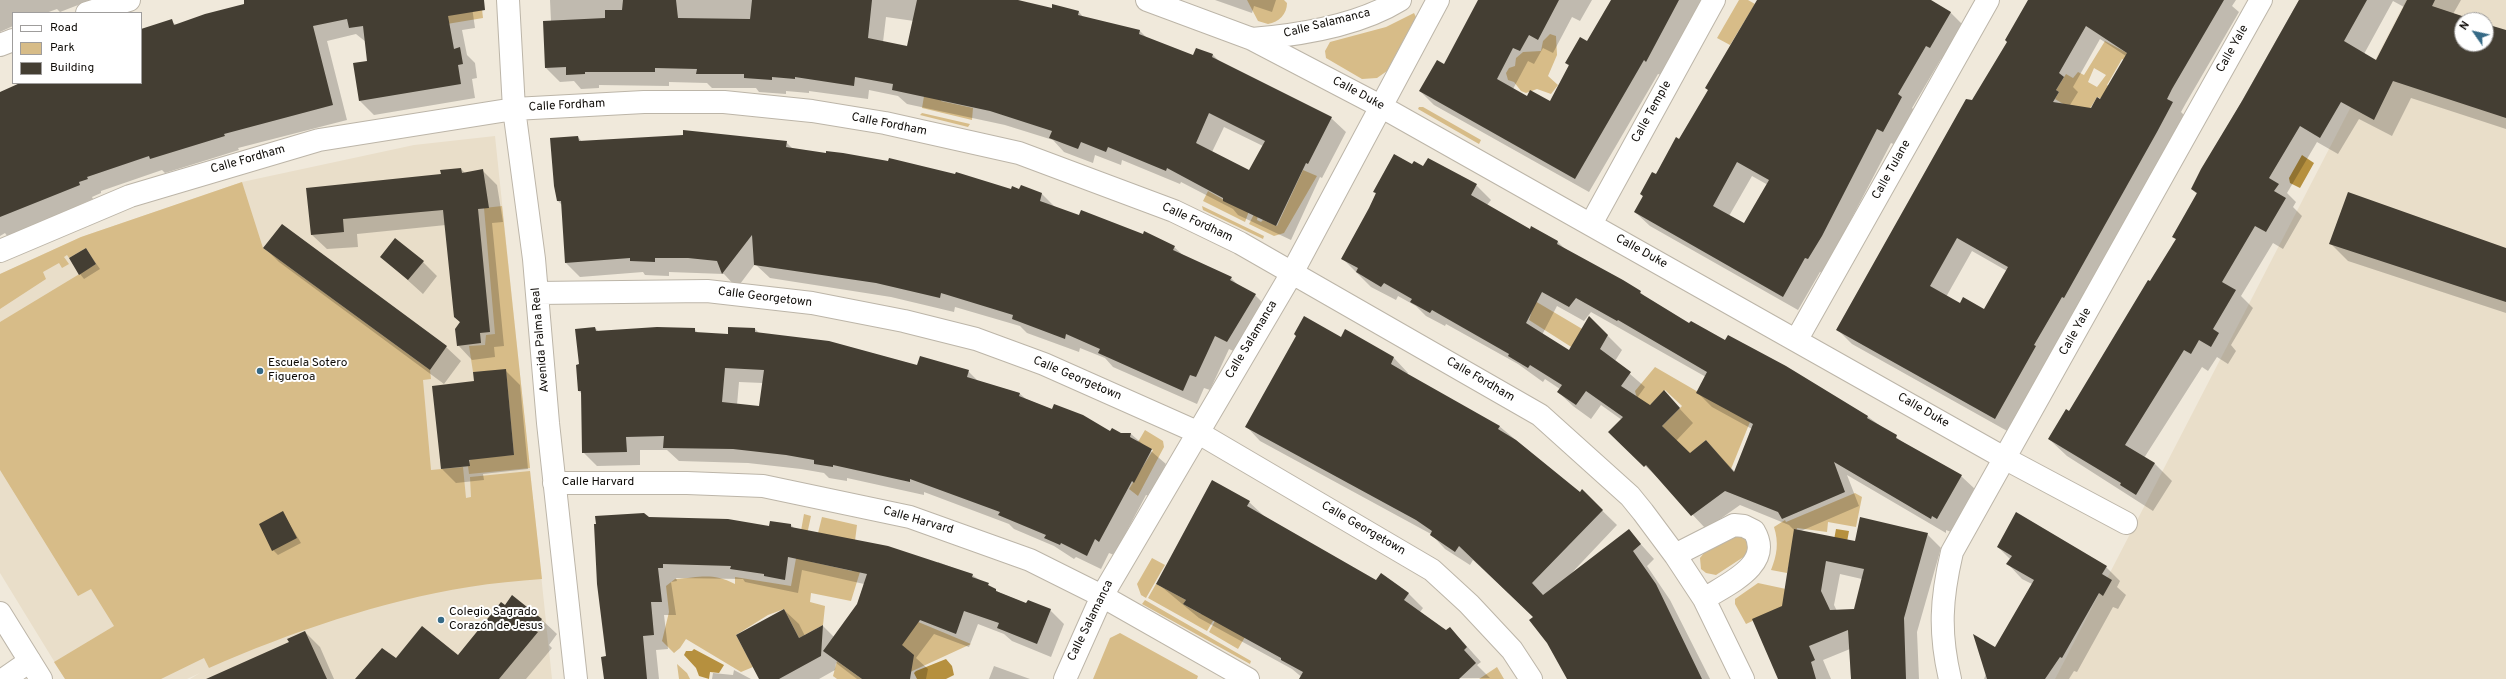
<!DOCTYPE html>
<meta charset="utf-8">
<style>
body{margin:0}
#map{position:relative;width:2506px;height:679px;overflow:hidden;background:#f0e9db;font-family:Overpass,sans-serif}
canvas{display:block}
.legend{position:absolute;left:12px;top:12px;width:130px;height:72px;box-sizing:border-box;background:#fff;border:1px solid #9f9d9c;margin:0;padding:5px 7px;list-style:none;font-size:12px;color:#0e0b07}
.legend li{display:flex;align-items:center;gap:8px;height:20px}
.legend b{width:20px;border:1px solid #9f9d9c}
.north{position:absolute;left:2454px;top:12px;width:40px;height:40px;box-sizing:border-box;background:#fff;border:1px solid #9f9d9c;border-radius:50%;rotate:304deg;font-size:11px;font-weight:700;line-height:16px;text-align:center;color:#0e0b07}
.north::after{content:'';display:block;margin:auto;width:14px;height:18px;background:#366a86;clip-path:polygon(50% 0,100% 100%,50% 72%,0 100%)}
</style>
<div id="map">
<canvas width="2506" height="679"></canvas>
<ul class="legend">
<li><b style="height:5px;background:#fff"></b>Road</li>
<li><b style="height:11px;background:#d7bc88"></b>Park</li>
<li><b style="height:11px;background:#443e33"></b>Building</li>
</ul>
<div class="north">N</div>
</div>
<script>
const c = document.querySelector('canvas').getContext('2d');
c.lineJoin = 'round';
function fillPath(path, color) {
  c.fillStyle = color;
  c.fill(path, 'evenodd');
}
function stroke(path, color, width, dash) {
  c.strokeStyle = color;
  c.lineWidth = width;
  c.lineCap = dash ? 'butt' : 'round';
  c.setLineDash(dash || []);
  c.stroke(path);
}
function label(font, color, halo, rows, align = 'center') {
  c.font = font + ' Overpass,sans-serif';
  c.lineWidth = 4;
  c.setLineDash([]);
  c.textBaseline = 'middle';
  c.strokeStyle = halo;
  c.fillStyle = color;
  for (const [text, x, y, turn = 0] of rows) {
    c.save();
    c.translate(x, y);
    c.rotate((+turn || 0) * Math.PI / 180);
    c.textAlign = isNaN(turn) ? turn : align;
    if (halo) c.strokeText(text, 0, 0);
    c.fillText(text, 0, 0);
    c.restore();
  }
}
const built = new Path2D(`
 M2406 0H2506V679H2055ZM2462 20H2486V44H2462Z
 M495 136 552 679H190L200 673 187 679H65L0 573V274L81 237 242 182 414 145Z`);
const green = new Path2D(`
 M481 0 483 18 417 29Z
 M1247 0H1284L1287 3C1287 14 1279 22 1268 24L1258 21Z
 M1739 0H1748L1755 4 1730 45 1717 38Z
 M1414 13 1416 17 1387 71 1377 78 1362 79 1326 58 1325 51 1330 42 1386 27Z
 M1550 34 1556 36 1557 55 1548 76 1558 85 1551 94 1537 89 1526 93 1521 91 1514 82 1508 80 1506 73 1509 68 1515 66 1516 58 1523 52 1541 51 1543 41Z
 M2105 41 2140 60 2136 66 2122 59 2107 85 2120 93 2108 101 2097 97 2085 117 2055 99 2059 92 2056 90 2066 74 2073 78 2078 72 2084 75ZM2094 68 2106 75 2097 87 2088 82Z
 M947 74 941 101 973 108 972 120 922 108 924 96Z
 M1419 107H1423L1481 140 1479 144 1418 109Z
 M922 113 970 124 968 127 920 115Z
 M1303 170 1317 176 1284 233 1274 236 1249 224 1254 214 1258 215 1257 220 1261 222 1263 220 1277 226Z
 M242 182 263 248 430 370 431 379 423 380 431 470 463 467 466 498 471 497 470 477 530 471 542 579C518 581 493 583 469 587 381 601 291 632 209 668L204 658 161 679H65L54 662 114 626 91 589 78 596 0 470V322L96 264 86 248 69 258 67 255 64 257 69 264 62 268 59 263 43 272 46 279 0 309V274L81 237Z
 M1208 191 1235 206 1249 211 1245 222 1203 201Z
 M502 206 530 468 469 474 468 466 471 458 514 455 506 370 473 372 469 346 485 345 486 335 495 334 484 208Z
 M1202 206 1264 236 1263 239 1203 210Z
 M1535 301 1589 333 1576 350 1529 320Z
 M1655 367 1750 422 1731 469 1706 440 1681 461 1673 437 1662 426 1682 406 1665 390 1646 409 1638 402 1635 391Z
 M1145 430 1163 441 1164 447 1138 496 1129 489 1153 450 1138 442Z
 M1855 493 1862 497 1856 527 1828 522 1827 532 1797 528 1787 573 1771 570C1777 555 1779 543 1774 527L1785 520 1786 522Z
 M804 514 811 516 803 553 812 562 852 571 857 544 868 546 851 601 811 593 810 602 825 606 823 625 799 638 784 609 768 615 736 635 753 667 741 672 686 639 680 648 674 653 662 641 669 612 666 586 675 579C699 578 711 572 735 584V577L791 586Z
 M822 517 857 525 855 541 818 533Z
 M1742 534 1751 546 1745 556 1716 575 1706 573 1701 569 1700 558C1709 545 1727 537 1742 534Z
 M1152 558 1165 565 1146 598 1141 595 1137 584Z
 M1231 562 1226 599 1207 631 1148 598 1156 584 1186 600 1183 604 1201 614Z
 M1758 583 1800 592 1801 598 1746 624 1735 604V599Z
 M1145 600 1251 661 1250 664 1142 604Z
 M892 611 971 644 895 679 902 645Z
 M1217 617 1245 637 1238 649 1209 632Z
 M1120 633 1198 676 1197 679H1093L1110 638Z
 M837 661 862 679H837L833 676Z
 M677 664 687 673 690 679H679Z
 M1497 667 1504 679H1479Z`);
const water = new Path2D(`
 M2302 155 2314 163 2300 188 2290 183 2289 178Z
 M1836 529 1849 531 1844 558 1831 556Z
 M694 649 724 665 719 673 710 672 709 679 699 676 696 668 684 655 686 651H692Z
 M946 659 952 666 954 675 946 679H917L914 673 916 671Z`);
const shadow = new Path2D(`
 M0 0H91L60 12 57 9 46 13H13V26L0 32Z
 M248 0H471L475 28 462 30 467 55 475 63 477 78 472 79 475 98 374 115 360 101 369 61 366 42 356 34 327 41 347 120 238 148 239 150 165 173 162 170 101 191V193L92 197 93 199 8 237 5 233 0 236V93L23 83H141V35L171 21 176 25 246 5Z
 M550 0H1015L1053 9V5L1079 12 1084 18 1140 31 1147 38 1194 56 1197 49 1213 55 1220 62 1331 118 1346 132 1322 178 1320 177 1291 240 1238 215 1233 209 1181 182 1180 184 1122 160 1121 165 1095 155 1093 163 1064 152 1053 140 1005 125 907 104 898 96 869 90 868 99 809 91V93L786 91V94L759 92 756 88H712L707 83 669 82V86L599 85V88L581 89 574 81 560 82 546 68 551 21ZM886 17 914 21 908 47 883 42ZM1224 127 1263 146 1250 171 1212 152Z
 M1215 0H1276L1272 12 1254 6 1252 13Z
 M1489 0H1592L1580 21 1572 17 1553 53 1543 48 1534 64 1528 61 1513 89 1527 97 1550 102 1569 66 1566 63 1588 43 1612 0H1701L1661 75 1658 74 1589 192 1434 105 1420 91 1445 66Z
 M1759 0H1929L1950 12 1965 27 1944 61 1941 59 1912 108 1916 112 1898 146 1891 143 1823 273 1820 272 1798 310 1650 226 1635 212 1643 197 1641 194 1680 141ZM1752 176 1768 185 1744 225 1729 216Z
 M2037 0H2236L2232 6 2239 12 2186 103 2181 112 2186 117 2009 432 1852 344 1838 330 1973 101ZM2100 39 2126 56 2101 100 2091 109 2070 105 2078 92 2073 87ZM1972 251 2007 271 1985 311 1960 304 1946 297Z
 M2299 0H2461L2453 14 2471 20H2462V44H2486V25L2506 31V129L2411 98 2392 136 2359 119 2338 154 2317 142 2287 193 2296 202 2293 207 2302 216 2283 249 2273 243 2241 296 2253 308 2231 345 2236 351 2228 364 2217 357 2208 371 2202 367 2144 458 2155 464 2172 481 2153 511 2067 456 2049 439 2069 413 2177 240 2173 236 2198 195 2192 189ZM2393 1 2404 7 2377 61 2364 54Z
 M578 137 582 142H786L793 149 1011 190H1020L1021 187 1042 194 1056 208 1174 247 1184 256 1231 278 1239 286 1255 295 1269 309 1242 355 1229 349 1210 390 1204 388 1197 404 1113 367 1105 358 1080 348 1079 352 1027 333 1020 326 955 307 954 312 891 297 770 278 755 264 737 288 724 274 669 272V276L645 275 643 272 580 277 566 263 562 205 558 201Z
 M1413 166 1476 185 1491 200 1487 205 1531 230 1532 228 1558 242 1567 251 1640 292 1648 300 1690 325 1867 416 1904 443 1961 476 1976 490 1951 532 1946 530V533L1847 475 1859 506 1801 531 1856 542 1927 534 1941 548 1917 632 1919 679H1851L1850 649 1823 660 1831 679H1779L1783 607 1795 531 1789 525 1740 505 1706 529 1660 480 1610 432 1622 420 1601 405 1591 419 1573 406 1558 392 1560 389 1545 379 1543 382 1518 364 1446 324 1445 326 1426 316 1416 306 1398 296 1396 300 1371 287 1342 258 1370 208 1376 194 1374 192ZM1557 306 1584 321 1591 312 1706 377 1697 392 1712 407 1752 429 1735 472 1706 441 1690 455 1676 441 1693 423 1664 392 1650 407 1637 398 1645 387 1615 361 1622 350 1590 318 1569 351 1542 335ZM1840 574 1862 579 1855 610 1837 611 1834 605Z
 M461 169 465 173 483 171 497 185 503 222 492 223 504 346 494 347 495 357 472 360 458 345 461 323 455 317 446 225 357 234 358 247 327 249 312 235 308 189 442 175Z
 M282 225 446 347 461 361 444 384 279 262 265 248Z
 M2331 244 2506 249V313L2348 261Z
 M86 249 100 269 84 279 80 274Z
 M382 257 423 262 437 276 423 294Z
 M595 328 599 332 694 329 698 333 728 335 755 329 759 333 918 366 968 371 978 381 1019 393 1026 399 1110 433 1131 434 1166 464 1149 496 1146 495 1114 555 1109 553 1101 569 1076 557 1074 559 1054 546 1014 529 1009 524 924 492V495L847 478V481L829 478 824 473 801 469 748 463 679 461 667 450H640V465L597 466 583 452 582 394 579 391 580 364ZM739 382 763 383 760 407 737 405Z
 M1346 330 1394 358 1408 373 1407 375 1499 426 1580 493 1582 491 1617 525 1565 580 1629 531 1654 559 1647 566 1670 600 1710 679H1568L1534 617 1473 560 1470 565 1445 549 1431 534 1260 441 1246 426 1342 338Z
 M505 370 520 385 528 469 483 474 484 480 456 483 442 469 475 382Z
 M1249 502 1264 516 1376 582 1381 574 1409 594 1423 608 1420 612 1446 632 1450 629 1464 643 1481 662 1477 665 1490 678 1304 679 1292 669 1199 618 1157 583Z
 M283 513 301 543 278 555 273 550Z
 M649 518 770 527 791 525 795 529 937 565 938 562 972 575 1000 593 1027 604 1050 610 1064 624 1051 657 1012 641 1004 634 978 624 969 647 934 634 916 658 928 669 926 679H857L836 663 835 670 819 679H760L784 610 799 624 805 636 823 626 834 637 858 604 864 584 802 570 798 593 745 582 743 579 676 578 677 581 671 582 676 615H664L668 649 656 650 659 679H605L607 657Z
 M1998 547 2106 567 2120 581 2117 587 2126 595 2118 609 2113 607 2077 672 2074 671 2069 679H1984L1996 648 2032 584 2022 579 2008 564 2011 560Z
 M505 606 542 620 557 634 549 645 552 648 526 679H357L396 660 458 656Z
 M305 632 320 647 334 679H208L291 642Z
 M994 666 1030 679H989Z
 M734 670 751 679H712L713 673 733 675Z`);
const building = new Path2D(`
 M244 0H484L485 10 448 16 454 49 460 47 463 64 458 65 461 84 359 101 353 63 367 61 363 26 349 28 347 19 313 26 333 105 224 134 225 136 150 159 149 156 87 177 88 179 79 182 80 185 0 217V92L20 83H141V29L172 19 174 25 205 14 244 4Z
 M623 0H676L678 18 750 19 752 0H872L868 38 907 46 917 0H1018L1052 8V4L1079 11 1078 15 1140 30 1139 34 1193 55 1196 48 1213 54 1212 57 1332 117 1308 164 1306 163 1276 226 1223 201V198L1167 168 1166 171 1108 147 1106 152 1081 142 1078 149 1049 138 1052 131 990 111 892 90 893 84 855 77 854 86 795 77V79L772 77V80L744 78V74H696L697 69 655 68V72H585V74L566 75V67L545 68 543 21 605 18V10H622ZM1209 113 1265 141 1249 170 1196 143Z
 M1478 0H1559L1538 40 1529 35 1520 51 1513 48 1497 79 1527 96 1530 90 1550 101 1569 65 1565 63 1580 37 1587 41 1611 0H1679L1646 62 1644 60 1575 179 1419 91 1437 60 1444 64Z
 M1757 0H1931L1951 12 1930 48 1926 46 1898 94 1902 97 1883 132 1877 129 1822 236 1808 259 1805 258 1783 297 1634 212 1643 196 1640 194 1652 172 1656 174 1676 137 1679 139 1708 90 1705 88ZM1737 162 1769 180 1744 223 1713 206Z
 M2028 0H2224L2172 89 2167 99 2173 102 2157 132 2064 298 2062 297 2034 345 2036 346 1995 419 1836 330 1966 99 1972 100 2007 42 2005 40ZM2086 26 2127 53 2100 99 2097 97 2091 108 2053 102 2059 92 2056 90 2064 77 2059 73ZM1957 238 2008 267 1984 309 1963 297 1960 303 1930 286Z
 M2299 0H2367L2344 41 2376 60 2407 0H2435L2432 6 2474 20H2462V44H2486V24L2506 30V118L2393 81 2374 120 2341 102 2320 138 2300 126 2269 178 2279 184 2274 191 2286 198 2266 232 2255 226 2222 282 2236 290 2213 329 2219 333 2211 347 2199 340 2191 354 2184 350 2125 445 2155 463 2136 495 2120 485 2121 483 2048 439 2066 409 2069 411 2148 280 2150 281 2176 239 2172 237 2197 193 2191 189 2201 169 2242 101Z
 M683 130 787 141 786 147 826 153V151L843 153 888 161 889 158 955 174 956 172 1011 189 1012 186 1019 189 1021 185 1042 193 1040 201 1079 215 1081 210 1143 234 1144 231 1175 246 1173 250 1232 277 1230 280 1256 294 1227 342 1215 336 1196 377 1190 375 1183 391 1098 353 1100 349 1066 334 1065 339 1012 319 1013 315 941 293 940 298 876 283 754 265 752 235 722 274 717 261 688 258H655V262L630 261V258L565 263 561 201H557L554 186 550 138 578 136 579 141 683 135Z
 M1394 154 1412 164 1414 161 1423 166 1428 158 1477 184 1471 195 1530 229 1531 226 1558 241 1557 244 1623 280 1641 291 1640 293 1689 323 1691 321 1725 340 1728 335 1786 366 1868 416 1867 418 1897 435 1896 438 1962 475 1937 519 1932 516 1931 519 1834 462 1845 492 1782 519 1778 512 1725 491 1691 516 1646 465 1644 467 1608 432 1623 417 1586 391 1576 405 1557 392 1562 385 1530 365 1528 368 1508 356 1509 354 1432 310 1430 313 1410 302 1412 299 1384 283 1381 287 1356 272 1358 268 1341 259 1369 208 1376 193 1373 192ZM1542 292 1569 307 1576 298 1617 321 1618 320 1707 372 1696 393 1753 424 1734 472 1706 440 1690 453 1662 426 1680 408 1664 390 1650 405 1621 386 1631 372 1600 349 1608 335 1589 316 1569 350 1526 323Z
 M461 168 462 173 483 169 489 208 478 209 490 332 480 333 481 343 457 346 455 329 460 322 454 317 443 210 343 219 344 232 311 235 306 188 441 174 440 170Z
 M2348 192 2506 248V302L2329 244Z
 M282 224 447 346 430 370 263 248Z
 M395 238 424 261 408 280 380 257Z
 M86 248 96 264 79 275 69 258Z
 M1304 316 1341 337 1345 329 1394 357 1391 364 1408 374 1500 426 1498 429 1516 440 1580 492 1582 489 1603 510 1532 583 1543 595 1629 529 1641 544 1633 551 1656 584 1702 679H1567L1547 643 1529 620 1533 617 1459 546 1455 552 1430 535 1432 531 1416 520 1245 427 1296 336 1294 334Z
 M595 327 596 331 657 327 695 328V332L728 334V327L755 328V332L829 341 917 365 920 356 969 370 967 377 1020 393 1019 396 1052 409 1054 404 1083 415 1110 431 1112 428 1121 433H1131L1130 437 1152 449 1134 483 1132 481 1099 542 1095 539 1087 556 1061 543 1060 545 1044 538 1046 535 998 515 1000 512 910 479V482L833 465V467L814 464V460L786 455 733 449 663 448 664 436 626 437 627 452 582 453 581 391H578L576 365 579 364 575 329ZM725 368 764 370 759 406 722 402Z
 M506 369 514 455 469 460 470 466 441 469 432 386 474 381 473 372Z
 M1212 480 1250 501 1247 506 1376 580 1381 573 1409 593 1404 600 1446 630 1450 627 1467 647 1464 650 1476 663 1459 679H1299L1303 672 1281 660V658L1183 604 1186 600 1156 584Z
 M283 511 297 538 272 551 259 524Z
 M2016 512 2107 566 2102 574 2112 580 2103 596 2099 593 2062 658 2060 657 2045 679H1987L1973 634 1995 647 2034 580 2006 564 2012 556 1997 547Z
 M644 513 649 517 728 519 769 526 770 521 791 524V527L888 546 973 574 972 577 989 583 988 585 996 589V591L1026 603 1028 600 1051 609 1037 644 997 628 999 623 964 611 956 634 920 620 902 645 914 655 910 679H862L823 651 857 604 867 574 788 557 785 580 764 576V574L730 569 731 566 663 564V568H658L662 602H651L654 635 643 636 647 679H604L601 657 606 656 597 584 594 524H596L595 516Z
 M1860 517 1928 533 1904 618 1906 679H1851L1848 630 1809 646 1815 660 1811 662 1816 679H1778L1752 619 1782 606 1794 529 1855 541ZM1826 561 1864 569 1854 609 1830 610 1821 591Z
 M512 595 542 619 534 630 538 632 499 679H355L382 648 396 658 422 626 458 655 501 602 505 605Z
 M784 609 799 638 823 625 821 656 779 679H759L736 635Z
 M305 631 327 679H206L289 642 287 639Z`);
const street = new Path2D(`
 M508 0 514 109 534 259 548 423 576 679
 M1147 0 1252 39 1382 107 2006 459 2126 523
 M87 13 129 0
 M1252 39C1300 35 1358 26 1400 0
 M0 45 13 40
 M1591 224 1714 0
 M0 251 130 196 319 140 514 109 644 102H724L812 111 885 123 1019 153 1174 211 1240 243 1540 415 1630 496 1643 512 1675 555 1704 599 1743 679
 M537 293 707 291 812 303 904 321 976 339 1044 364 1197 432 1432 570 1469 604 1512 650 1531 679
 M1797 339 1988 0
 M554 483H687L763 486 910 517 1030 560 1102 596 1248 679
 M1675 555 1734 525 1744 526 1754 531C1774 565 1727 584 1704 599
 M0 613 41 679
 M4 679 30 661
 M1065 679 1102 596 1292 273 1438 0
 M1950 679C1939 632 1941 599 1952 552L2261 0`);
const markers = [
 [260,371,4,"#366a86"],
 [441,620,4,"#366a86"]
];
const streetNames = [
 ["Calle Salamanca",1327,24,-14],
 ["Calle Yale",2233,49,-61],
 ["Calle Duke",1358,94,28],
 ["Calle Fordham",567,106,-3],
 ["Calle Temple",1652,112,-61],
 ["Calle Fordham",889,125,11],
 ["Calle Fordham",248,160,-16],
 ["Calle Tulane",1892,170,-61],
 ["Calle Fordham",1197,223,25],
 ["Calle Duke",1641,252,29],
 ["Calle Georgetown",765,298,7],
 ["Calle Yale",2076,332,-61],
 ["Avenida Palma Real",541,340,-95],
 ["Calle Salamanca",1252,340,-59],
 ["Calle Georgetown",1077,379,23],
 ["Calle Fordham",1480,380,30],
 ["Calle Duke",1923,411,30],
 ["Calle Harvard",598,483],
 ["Calle Harvard",918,521,16],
 ["Calle Georgetown",1363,529,30],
 ["Calle Salamanca",1091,621,-64]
];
const poiNames = [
 ["Escuela Sotero",268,364],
 ["Figueroa",268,378],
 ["Colegio Sagrado",449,613],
 ["Corazón de Jesus",449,627]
];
fillPath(built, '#e9dec9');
fillPath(green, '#d7bc88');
fillPath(water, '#b6903e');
fillPath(shadow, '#0003');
fillPath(building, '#443e33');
stroke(street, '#bcb5a8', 24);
stroke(street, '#fff', 22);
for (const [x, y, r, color] of markers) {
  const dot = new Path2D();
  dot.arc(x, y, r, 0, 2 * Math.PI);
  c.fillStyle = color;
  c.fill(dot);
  stroke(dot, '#fff', 1.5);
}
label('12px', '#0e0b07', '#fff', streetNames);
label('12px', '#0e0b07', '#fff', poiNames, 'left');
</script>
